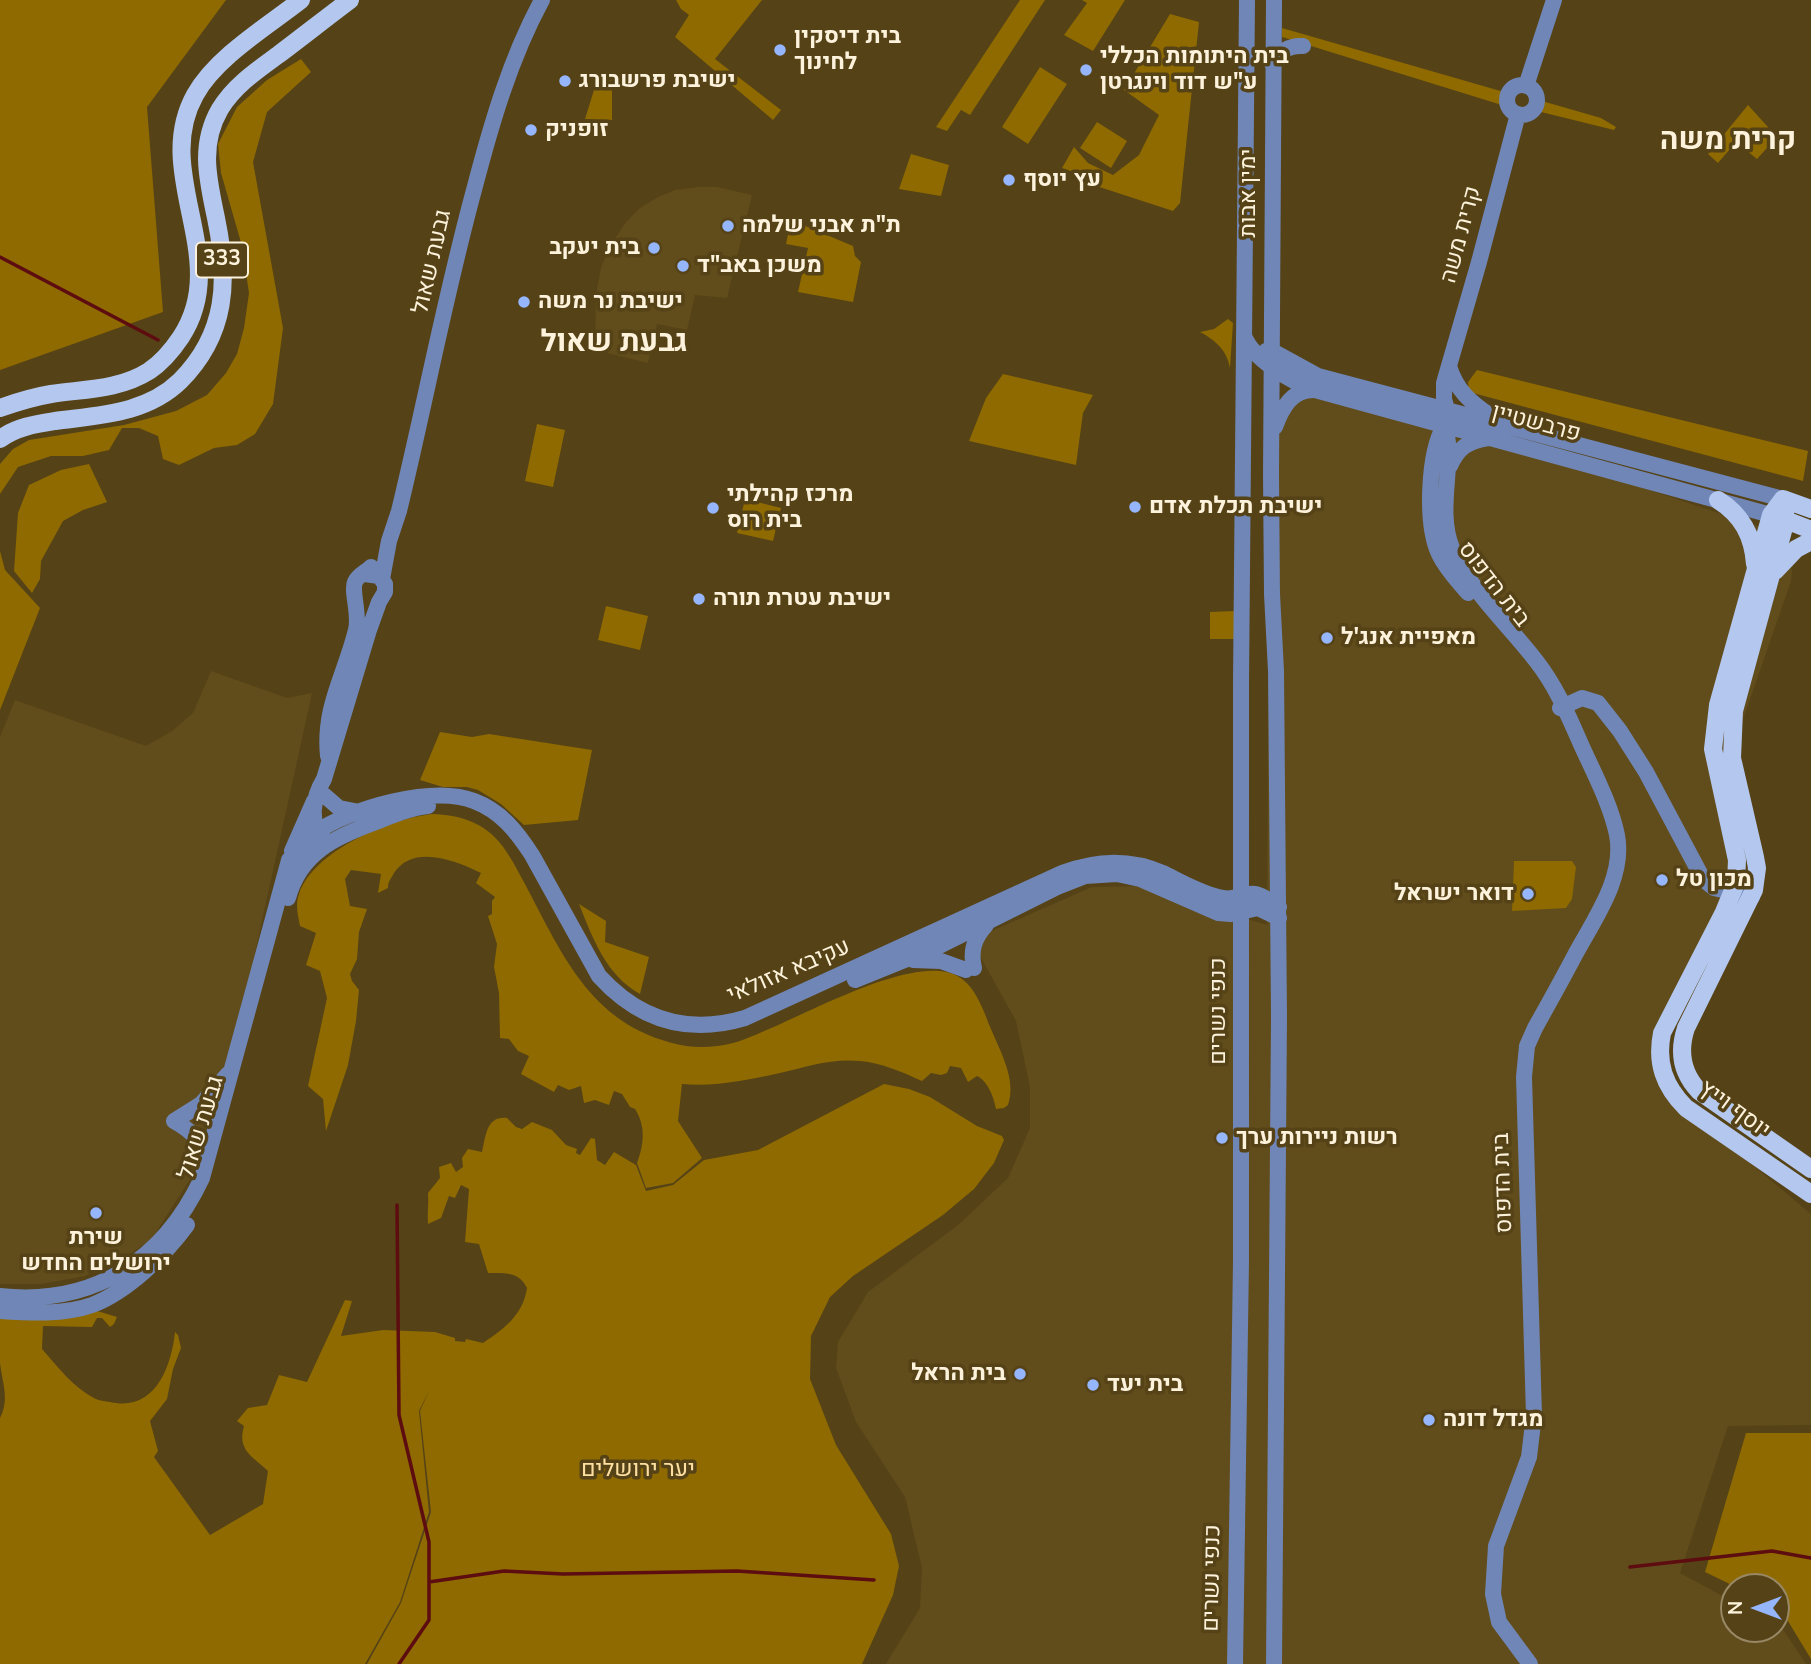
<!DOCTYPE html>
<meta charset="utf-8">
<style>
body{margin:0}
#map{position:relative;width:1811px;height:1664px;overflow:hidden;background:#554216;font-family:"Nunito Sans",sans-serif}
canvas{display:block}
.north{position:absolute;left:1720px;top:1573px;width:70px;height:70px;box-sizing:border-box;background:#554216;border:2px solid #988865;border-radius:50%;rotate:270deg;font-size:19px;font-weight:700;line-height:28px;text-align:center;color:#fdf2db}
.north::after{content:'';display:block;margin:auto;width:24px;height:32px;background:#95b6fd;clip-path:polygon(50% 0,100% 100%,50% 72%,0 100%)}
</style>
<div id="map">
<canvas width="1811" height="1664"></canvas>
<div class="north">N</div>
</div>
<script>
const c = document.querySelector('canvas').getContext('2d');
c.lineJoin = 'round';
function fillPath(path, color) {
  c.fillStyle = color;
  c.fill(path, 'evenodd');
}
function stroke(path, color, width, dash) {
  c.strokeStyle = color;
  c.lineWidth = width;
  c.lineCap = dash ? 'butt' : 'round';
  c.setLineDash(dash || []);
  c.stroke(path);
}
function label(font, color, halo, rows, align = 'center') {
  c.font = font + ' "Nunito Sans",Heebo,sans-serif';
  c.lineWidth = 7;
  c.setLineDash([]);
  c.textBaseline = 'middle';
  c.strokeStyle = halo;
  c.fillStyle = color;
  for (const [text, x, y, turn = 0] of rows) {
    c.save();
    c.translate(x, y);
    c.rotate((+turn || 0) * Math.PI / 180);
    c.textAlign = isNaN(turn) ? turn : align;
    if (halo) c.strokeText(text, 0, 0);
    c.fillText(text, 0, 0);
    c.restore();
  }
}
const built = new Path2D(`
 M699 187H717L752 195 727 298 695 295 687 330 657 324 648 363 595 350 596 295 601 267 612 243 626 222 640 208 658 197 675 190Z
 M1303 394 1583 468 1761 527 1786 555 1792 570 1791 581 1729 760 1735 876 1698 947 1656 1072 1710 1134 1755 1167 1811 1214V1425L1728 1426 1680 1573 1734 1602V1629H1776V1625L1782 1628 1806 1664H886L920 1608 922 1568 905 1497 856 1422 836 1368 838 1342 868 1292 958 1225 1008 1178 1030 1128V1087L1016 1021 971 940 1092 887 1142 886 1267 925 1270 447 1272 434Z
 M211 671 287 698 312 693 244 1003 210 1136 191 1178 151 1240 124 1258 85 1276 42 1284H0V737L15 700 146 746 172 731 193 713Z`);
const green = new Path2D(`
 M0 0H226L147 107 163 312 0 370Z
 M676 0H762L715 59 781 110 773 120 675 37 689 15 681 9Z
 M1020 0H1045L970 115 961 110 947 131 936 127Z
 M1082 0H1125L1093 51 1064 35 1087 3Z
 M1170 14 1199 22 1180 203 1173 211 1081 181 1079 174 1062 168 1074 147 1088 163 1113 175 1139 155 1159 115 1124 90Z
 M1282 28 1504 92 1502 100 1505 106 1282 37Z
 M301 59 311 72 267 112 253 162 283 328 273 404 255 434 237 445 214 448 179 465 163 459 158 436 139 428H122L109 450 83 456H51L18 467 0 494V464L13 449 29 440 124 425 176 411 207 395 226 373 237 354 244 328 249 293 242 246 221 173 218 144 237 107 267 80Z
 M1040 67 1067 84 1028 144 1002 127Z
 M598 77 612 78V120L585 119Z
 M1542 101 1601 118 1616 127 1614 130 1537 111Z
 M1748 105 1777 137 1757 159 1736 142 1718 163 1708 154Z
 M1097 122 1127 141 1111 168 1080 148Z
 M911 154 949 165 941 196 899 189Z
 M791 220 853 246 855 256 861 262 853 302 798 292 808 248 786 244Z
 M1228 319 1233 323 1230 368C1227 350 1215 340 1200 332L1214 329Z
 M1477 370 1808 451 1803 481 1469 392 1468 382Z
 M1003 374 1093 395 1083 413 1076 465 969 441 986 398Z
 M537 424 565 430 553 487 525 481Z
 M89 464 107 502 83 510 63 521 41 561 40 579 32 593 14 571 18 513 29 485 61 470Z
 M745 499 781 508 773 541 737 533Z
 M0 551 5 570 40 608 0 710Z
 M606 606 648 616 640 650 598 640Z
 M1234 611V639H1210V612Z
 M440 732 472 737 489 734 592 750 578 820 524 825 501 804 478 790 467 787H443L420 780Z
 M434 814C452 815 469 818 485 829 504 842 514 864 525 884 564 958 593 1029 686 1046 701 1048 718 1047 733 1043 782 1030 918 944 962 979 977 990 984 1012 991 1029 1000 1051 1017 1080 1008 1105L1004 1108 996 1109C994 1098 988 1081 977 1076L968 1082 961 1068 950 1066 947 1073 941 1075 931 1073 922 1081C902 1072 882 1063 860 1061 832 1058 806 1067 780 1073 748 1080 715 1087 682 1084L678 1121 702 1158 673 1183 646 1188 637 1163C644 1145 646 1126 635 1109L630 1107 622 1094 614 1091 609 1105 595 1100 584 1103 581 1086 569 1090 558 1085 554 1092 521 1074 529 1056 518 1051 509 1039 500 1038 499 993 494 967 497 944 488 916 492 914V901L495 897 476 883 481 873C455 860 413 844 394 873 391 879 388 881 388 888L378 893 381 874 351 870 345 879 350 906 367 909 359 932 357 959 350 974 352 981 359 990 356 1021 348 1065 326 1131 323 1099 308 1086 327 998 320 971 306 965 316 933 300 926C298 915 295 905 299 894 313 851 392 817 434 814Z
 M1514 861H1572L1576 867 1572 899 1566 908 1512 911Z
 M579 904 606 921 605 942 649 957 640 994C606 975 593 939 579 904Z
 M884 1084 909 1089 930 1097 977 1126 1002 1136 1004 1140 994 1163 974 1189 943 1215 853 1276 830 1297 811 1336 810 1379 836 1445 891 1534 899 1566 893 1595 862 1664H367L401 1603 431 1512 420 1411 429 1391 419 1411 429 1512 400 1602 365 1664H0V1418C10 1399 2 1382 0 1363 0 1348 0 1332 0 1316L94 1310 117 1317 114 1324 110 1327 102 1318H97L92 1327 43 1326 42 1349C58 1367 73 1387 94 1398 99 1401 105 1401 110 1402 154 1412 171 1369 175 1332L178 1335 181 1348 173 1369 167 1399 150 1421 158 1451 154 1457 210 1535 263 1504 268 1471C252 1456 237 1450 244 1426L237 1421 248 1408 267 1405 279 1375 307 1382 345 1300 352 1301 341 1336 383 1330 435 1332 455 1338V1341L465 1342 466 1339 483 1343C504 1329 523 1315 527 1288 519 1271 504 1273 488 1273L479 1244 465 1242 469 1189 461 1185 455 1198 449 1196 441 1218 428 1224C427 1214 429 1203 428 1193L440 1178 439 1167 451 1163 456 1172 463 1167 462 1158 468 1149 482 1152C486 1136 486 1116 507 1118L516 1127 522 1129 532 1122 552 1130 566 1145 577 1149 576 1153 580 1155 591 1138 595 1139 597 1160 605 1165 614 1152 636 1165 646 1191 673 1185 704 1160 758 1150Z
 M1746 1433H1811V1659L1780 1608 1776 1606V1587H1736L1705 1572Z`);
const stream = new Path2D(`
 M0 257 158 340
 M397 1205 399 1415 429 1542V1620L399 1664
 M1630 1567 1772 1551 1811 1558
 M429 1582 504 1571 563 1574 737 1571 874 1580`);
const minor = new Path2D(`
 M1274 0 1271 475 1272 594 1276 671 1279 1017 1274 1664
 M1272 64C1279 52 1288 45 1303 46
 M1507 100a15 15 0 1 1 30 0a15 15 0 1 1-30 0Z
 M1526 86 1554 0
 M1244 336C1253 359 1291 382 1315 390L1771 515
 M1266 351 1276 353 1318 376 1783 499
 M1449 366C1456 390 1471 403 1491 416
 M1436 408C1464 446 1433 503 1452 548 1470 591 1509 625 1537 662 1558 689 1570 720 1584 751 1596 777 1611 806 1617 835 1625 877 1595 918 1576 953 1563 978 1549 1003 1535 1028L1527 1046 1524 1077 1534 1415 1529 1457 1496 1546 1493 1594 1499 1622 1530 1664
 M1450 420 1444 399V383L1479 262 1518 114
 M1444 426C1428 454 1425 524 1439 554 1446 569 1458 581 1468 593
 M1275 427C1282 408 1292 389 1315 390
 M1450 466C1458 448 1468 441 1488 438
 M382 579 389 541 399 511C425 404 445 296 474 190 491 125 510 59 542 0
 M1560 708 1582 698 1598 703 1620 731 1646 772 1703 879 1714 888 1752 897
 M328 756C323 707 345 675 356 630 360 615 351 591 355 582 358 575 366 572 371 567
 M324 795 339 808 360 812
 M324 839C308 823 313 797 324 779L369 630 379 602 385 592V584L379 576 365 574
 M292 851 314 801
 M288 898C300 853 335 837 376 822 393 815 410 808 428 806
 M913 960 941 961 966 970
 M974 968C970 951 974 938 986 925
 M855 980 939 946 1057 887 1085 876 1117 874 1140 879 1218 913 1231 914 1258 908 1279 918
 M174 1121 201 1104 228 1074
 M174 1121C192 1131 204 1142 205 1164
 M0 1296C93 1306 163 1261 202 1178L289 860C297 850 305 841 315 833 351 808 433 785 474 801 501 811 517 832 532 855L599 976C639 1020 688 1035 745 1018L1062 873C1096 860 1129 858 1163 873 1181 882 1198 892 1218 897 1236 902 1240 892 1255 894 1264 895 1271 903 1279 907
 M0 1311C29 1313 64 1315 92 1305 127 1292 165 1255 187 1225
 M1235 1664 1241 1261V683L1247 0`);
const major = new Path2D(`
 M0 408C17 402 33 397 51 394 84 389 119 390 149 371 161 363 173 349 181 337 233 258 151 174 195 95 216 57 268 26 301 0
 M0 439C16 427 36 424 55 421 99 415 146 414 180 381 227 334 229 280 216 218 208 180 199 145 220 109 234 86 256 71 278 55 302 37 326 18 350 0
 M1783 499 1771 515 1718 705 1713 749 1737 860 1736 883 1724 912 1662 1033C1656 1063 1664 1086 1686 1108L1811 1194
 M1783 499 1786 520 1734 711 1732 758 1755 857 1757 868 1754 890 1686 1028C1678 1052 1682 1073 1699 1091L1811 1169
 M1783 499 1811 509
 M1718 500C1742 515 1753 536 1755 564
 M1778 517 1811 530
 M1775 571 1796 549 1811 541`);
const markers = [
 [780,50,7,"#95b6fd"],
 [1086,70,7,"#95b6fd"],
 [565,81,7,"#95b6fd"],
 [531,130,7,"#95b6fd"],
 [1009,180,7,"#95b6fd"],
 [728,226,7,"#95b6fd"],
 [654,248,7,"#95b6fd"],
 [683,266,7,"#95b6fd"],
 [524,302,7,"#95b6fd"],
 [1135,507,7,"#95b6fd"],
 [713,508,7,"#95b6fd"],
 [699,599,7,"#95b6fd"],
 [1327,638,7,"#95b6fd"],
 [1662,880,7,"#95b6fd"],
 [1528,894,7,"#95b6fd"],
 [1222,1138,7,"#95b6fd"],
 [96,1213,7,"#95b6fd"],
 [1020,1374,7,"#95b6fd"],
 [1093,1385,7,"#95b6fd"],
 [1429,1420,7,"#95b6fd"]
];
const shields = [
 [222,260,52]
];
const shieldNames = [
 ["333",222,260]
];
const poiNames = [
 ["בית דיסקין",794,37],
 ["לחינוך",794,63],
 ["בית היתומות הכללי",1100,57],
 ["ע\"ש דוד וינגרטן",1100,83],
 ["ישיבת פרשבורג",579,81],
 ["זופניק",545,130],
 ["עץ יוסף",1023,180],
 ["ת\"ת אבני שלמה",742,226],
 ["בית יעקב",640,248,"right"],
 ["משכן באב\"ד",697,266],
 ["ישיבת נר משה",538,302],
 ["מרכז קהילתי",727,495],
 ["בית רוס",727,521],
 ["ישיבת תכלת אדם",1149,507],
 ["ישיבת עטרת תורה",713,599],
 ["מאפיית אנג'ל",1341,638],
 ["מכון טל",1676,880],
 ["דואר ישראל",1514,894,"right"],
 ["רשות ניירות ערך",1236,1138],
 ["שירת",96,1238,"center"],
 ["ירושלים החדש",96,1264,"center"],
 ["בית הראל",1006,1374,"right"],
 ["בית יעד",1107,1385],
 ["מגדל דונה",1443,1420]
];
const streetNames = [
 ["ימין אבות",1249,193,-90],
 ["קרית משה",1462,235,-75],
 ["גבעת שאול",433,262,-77],
 ["פרבשטיין",1536,424,15],
 ["בית הדפוס",1493,585,52],
 ["עקיבא אזולאי",789,972,-23],
 ["כנפי נשרים",1219,1011,-90],
 ["יוסף וייץ",1734,1110,36],
 ["גבעת שאול",202,1128,-73],
 ["בית הדפוס",1504,1183,-92],
 ["כנפי נשרים",1213,1578,-89]
];
const parkNames = [
 ["יער ירושלים",638,1470]
];
const districtNames = [
 ["קרית משה",1728,142],
 ["גבעת שאול",614,344]
];
fillPath(built, '#614c1b');
fillPath(green, '#8e6a00');
stroke(stream, '#5d0c10', 3.5);
stroke(minor, '#7086b6', 16);
stroke(major, '#b4c7ee', 18);
for (const [x, y, r, color] of markers) {
  const dot = new Path2D();
  dot.arc(x, y, r, 0, 2 * Math.PI);
  c.fillStyle = color;
  c.fill(dot);
  stroke(dot, '#554216', 2.5);
}
for (const [x, y, w] of shields) {
  const box = new Path2D();
  box.roundRect(x - w / 2, y - 17.5, w, 35, 5);
  c.fillStyle = '#554216';
  c.fill(box);
  stroke(box, '#fdf2db', 2);
}
label('bold 21px', '#fdf2db', null, shieldNames);
label('bold 23px', '#fdf2db', '#554216', poiNames, 'left');
label('23px', '#fdf2db', '#554216', streetNames);
label('23px', '#fddfa1', '#554216', parkNames);
label('bold 30px', '#fdf2db', '#554216', districtNames);
</script>
